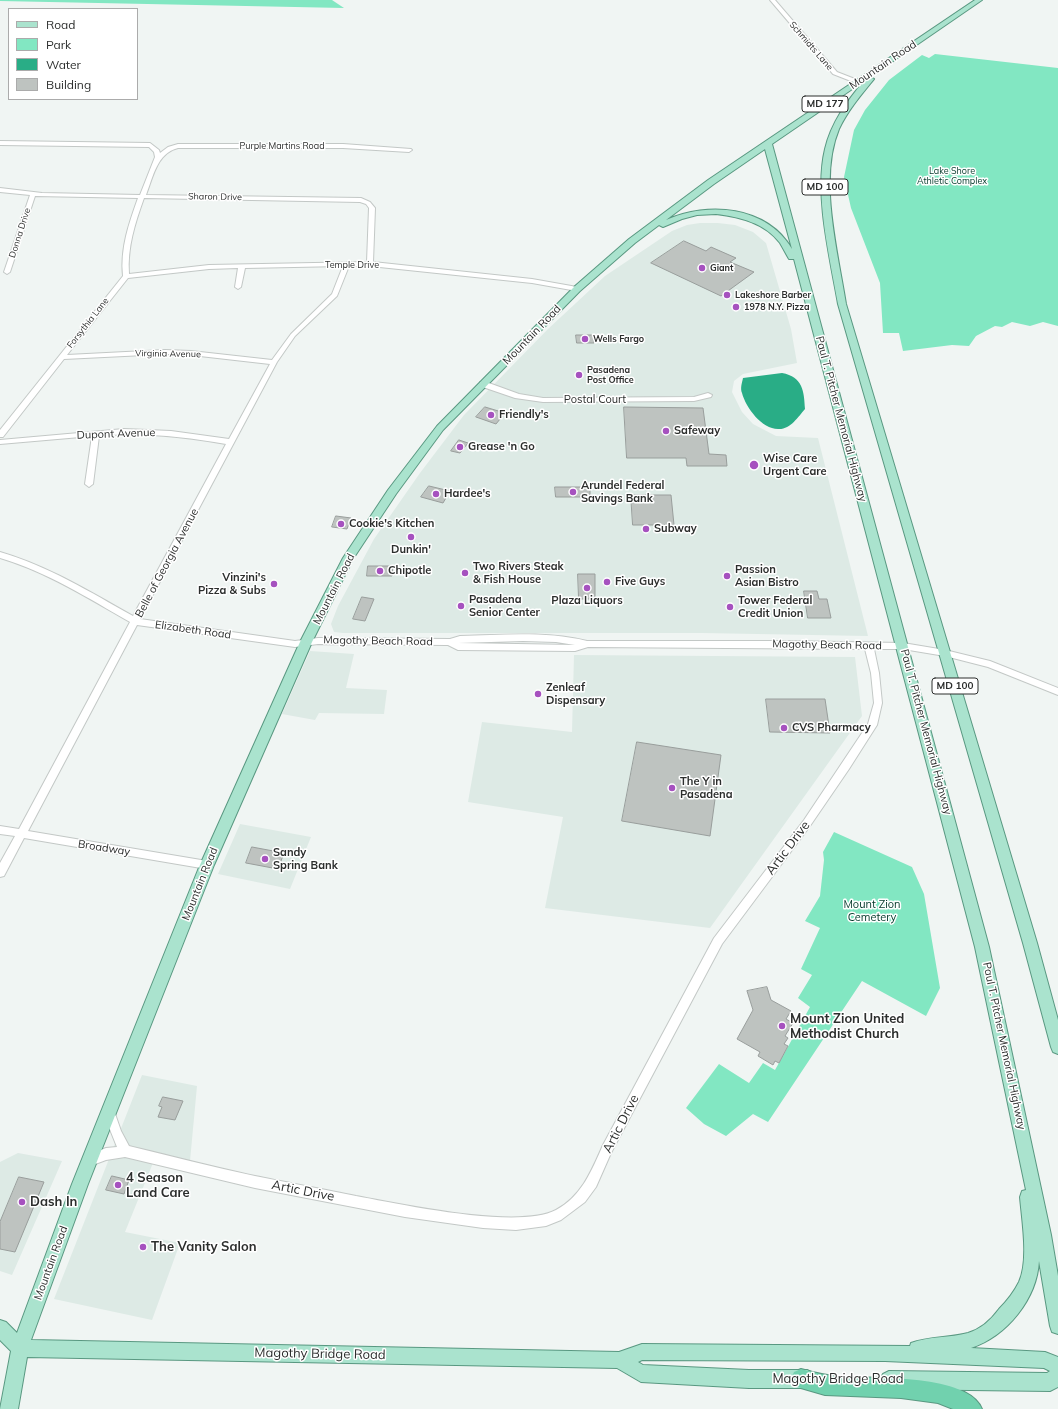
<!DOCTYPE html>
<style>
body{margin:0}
#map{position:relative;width:1058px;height:1409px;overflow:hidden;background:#f0f5f3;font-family:Mulish,sans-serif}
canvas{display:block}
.legend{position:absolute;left:8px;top:8px;width:130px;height:92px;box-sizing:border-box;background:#fff;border:1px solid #ababab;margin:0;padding:5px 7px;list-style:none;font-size:12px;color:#2c2e2d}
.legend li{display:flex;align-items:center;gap:8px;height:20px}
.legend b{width:20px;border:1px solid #ababab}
</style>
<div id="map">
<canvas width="1058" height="1409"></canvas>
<ul class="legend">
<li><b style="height:5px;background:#aae3ce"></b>Road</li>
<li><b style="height:11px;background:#82e7c2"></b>Park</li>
<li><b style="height:11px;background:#29ad86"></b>Water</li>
<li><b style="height:11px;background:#bec3c0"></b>Building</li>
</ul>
</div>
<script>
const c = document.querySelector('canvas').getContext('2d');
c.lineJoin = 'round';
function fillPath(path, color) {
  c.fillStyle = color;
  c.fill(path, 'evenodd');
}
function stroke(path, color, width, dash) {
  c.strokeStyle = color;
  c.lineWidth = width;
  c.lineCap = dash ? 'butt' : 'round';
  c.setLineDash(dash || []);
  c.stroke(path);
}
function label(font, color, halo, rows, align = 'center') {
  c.font = font + ' Mulish,sans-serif';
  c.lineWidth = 3;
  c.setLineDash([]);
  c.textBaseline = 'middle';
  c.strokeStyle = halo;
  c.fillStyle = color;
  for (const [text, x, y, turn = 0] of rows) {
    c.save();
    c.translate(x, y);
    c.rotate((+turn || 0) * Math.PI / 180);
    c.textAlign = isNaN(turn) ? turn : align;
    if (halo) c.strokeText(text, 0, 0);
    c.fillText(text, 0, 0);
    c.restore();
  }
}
const built = new Path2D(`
 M700 223H718L735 225 753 232 766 243 791 329 797 363 743 374 734 381 732 392 742 412 753 424 776 436 818 438 868 636 702 633H343L334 632 331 624 338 606 374 539 420 473 464 415 548 329 605 276 672 231 687 225Z
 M310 651 354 654 346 688 387 690 384 714 319 713 315 720 282 714Z
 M574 655 855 657 862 716 710 928 545 908 563 817 468 802 482 722 572 732Z
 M240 824 311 837 290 889 218 874Z
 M142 1075 197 1086 190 1161 157 1153 125 1232 180 1243 152 1320 54 1299Z
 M18 1153 62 1161 12 1275 0 1271V1162Z`);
const green = new Path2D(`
 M0 0H332L344 8 0 1Z
 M935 54 1058 68V326L1043 322 1030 326 1012 322 1002 327 995 326 976 336 969 346 952 345 903 351 899 333H883L880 283 851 208 844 177 854 130 865 110 889 80 922 55 929 58Z
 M834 832 912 867 924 894 940 988 926 1016 862 981 768 1122 753 1114 726 1136 704 1124 686 1108 719 1064 749 1083 763 1063 775 1070 810 1007 798 998 812 975 801 969 820 928 805 921 820 896 824 860 823 852Z`);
const water = new Path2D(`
 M782 373C803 377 804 391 805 409 798 417 790 430 778 429 762 429 746 408 742 393 740 388 742 383 743 378Z`);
const building = new Path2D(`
 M684 241 706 251 711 247 736 258 730 262 754 272 721 296 651 263Z
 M576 335H593L594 343H577Z
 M485 407 505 413 496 424 476 417Z
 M624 407 703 408 709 454 726 455 727 466H687L686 458H627Z
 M459 440 468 443 460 453 451 451Z
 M429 486 450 491 443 503 421 497Z
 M555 487H590V497H556Z
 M631 495H671L674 525H633Z
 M336 516 351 518 347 529 332 527Z
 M368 566H393L392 576H367Z
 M578 574H595V599H579Z
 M804 591H817L819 599H827L831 618H808Z
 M362 597 374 599 365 621 353 619Z
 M766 699H825L830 733 770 732Z
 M637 742 721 755 710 836 622 821Z
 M252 847 284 853 278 869 246 863Z
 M767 987 771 1000 791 1011 786 1019 793 1023 785 1036 788 1038 784 1044 788 1046 779 1063 775 1061 773 1065 758 1056 760 1052 737 1039 753 1010 747 991Z
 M163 1097 183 1101 175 1120 158 1117 162 1107 159 1106Z
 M112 1176 129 1180 124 1194 106 1190Z
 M19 1177 44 1182 15 1252 0 1249V1222Z`);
const minor = new Path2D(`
 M770 0H775L837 72 860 81V83H856L833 74Z
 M0 141 150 143 159 150 160 153 168 147 178 144H343L411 149 412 150 409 152 343 148H178C157 153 153 177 146 195L361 198 370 202 375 208 373 262 532 279 577 287 580 289 577 291 532 283 370 266H349L337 296 295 336 277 362 140 619 295 641 318 638 450 639 460 636C502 635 546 631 587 641H780L903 643 945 650 990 661 1058 688V695L988 667 945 656 903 649H874L879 673 882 703 877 725 849 769 810 826 722 944 611 1153 596 1187 585 1202 561 1220 546 1226 516 1230 483 1228 405 1217 255 1188 125 1157 106 1160 90 1166 86 1164 84 1160 86 1156 106 1148 117 1147 103 1112 105 1108 109 1107 113 1108 121 1131 129 1146C171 1156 213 1167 255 1176 289 1183 323 1189 356 1196 400 1204 518 1230 556 1210 582 1196 592 1170 603 1145L714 938 804 820 868 724 874 703 871 673 865 649 588 647 575 651 458 650 448 645 318 644 295 647 137 625 28 831 207 861 211 862 212 865 211 868 207 869 24 838 4 876 0 877V863L15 836 0 834V826L19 829 130 622C88 598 47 572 0 558V552C48 566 90 592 133 616L226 444C184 437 143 432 99 436L93 484 89 487 85 484 92 436 0 444V440L124 429 171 431 229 439 270 364 191 355 165 354 64 359 3 437H0V430L123 276C120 249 129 223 138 198L35 196 10 272 7 274 4 272 30 195 0 192V188L42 193 140 195 155 157 154 152 149 147 0 145ZM144 198 360 202 366 204 369 208 367 262 209 265 129 274C127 248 135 223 144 198ZM343 266 332 294 291 334 272 360 191 351 165 350 67 355 128 278 209 269 238 268 235 287 238 289 241 287 245 268ZM523 641 556 642 575 645 458 643Z
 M480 382H486L519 394 543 398 694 397 708 393 712 395 711 397 694 401 543 402 515 398 480 386Z`);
const major = new Path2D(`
 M975 0H982L870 77 874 79C861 95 848 110 839 129 818 179 838 252 846 304L1037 943 1058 1020V1054L1053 1052 1051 1047 1023 943 838 304C830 258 814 194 825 149 831 123 847 101 864 81L772 144 989 947 1051 1235 1058 1276V1334L1052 1332 1050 1326 1039 1261C1037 1299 1007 1336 971 1348L1045 1352 1058 1357V1387L1050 1391 889 1389 883 1386 880 1380 883 1374 889 1371 1047 1373 1050 1371 1044 1368 885 1361 642 1360 638 1362 643 1365 749 1370H807L813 1373 816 1379 813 1385 807 1388H749L641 1382 617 1368 27 1357 18 1409H0L11 1351 0 1340V1320L6 1322 17 1333 72 1184 200 865 300 642 343 558 388 490 437 426 574 287 629 239 708 180ZM765 149 792 249C767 206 708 201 666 220L714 184ZM716 214C740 217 765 223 780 243 783 248 786 254 789 259H794L975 947 1026 1190 1022 1191 1020 1197C1022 1221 1029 1260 1019 1282 1014 1292 1007 1301 999 1309 991 1320 981 1329 968 1333 950 1338 929 1336 911 1343L910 1346 642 1344 619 1352 31 1340 88 1184 214 865 312 642 353 559 396 494 443 430 580 291 635 243 659 225 663 227 682 219 697 215Z`);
const highway = new Path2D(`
 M801 1369C815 1373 829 1376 843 1377 875 1378 968 1374 982 1409H953L938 1403 901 1398 825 1395 794 1386 791 1379 794 1372Z`);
const markers = [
 [702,268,4,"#a651bf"],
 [727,295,4,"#a651bf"],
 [736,307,4,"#a651bf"],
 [585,339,4,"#a651bf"],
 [579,375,4,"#a651bf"],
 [491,415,4,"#a651bf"],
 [666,431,4,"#a651bf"],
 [460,447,4,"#a651bf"],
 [754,465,5,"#a651bf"],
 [573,492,4,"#a651bf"],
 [436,494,4,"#a651bf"],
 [341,524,4,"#a651bf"],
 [646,529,4,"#a651bf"],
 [411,537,4,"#a651bf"],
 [380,571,4,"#a651bf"],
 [465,573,4,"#a651bf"],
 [727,576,4,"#a651bf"],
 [607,582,4,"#a651bf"],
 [274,584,4,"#a651bf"],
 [587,588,4,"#a651bf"],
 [461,606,4,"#a651bf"],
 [730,607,4,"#a651bf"],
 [538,694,4,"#a651bf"],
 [784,728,4,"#a651bf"],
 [672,788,4,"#a651bf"],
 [265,859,4,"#a651bf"],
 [782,1026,4,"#a651bf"],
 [118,1185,4,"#a651bf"],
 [22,1202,4,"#a651bf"],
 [143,1247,4,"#a651bf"]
];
const farStreetnames = [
 ["Schmidts Lane",811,46,49],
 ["Purple Martins Road",282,146],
 ["Sharon Drive",215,197,1],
 ["Donna Drive",20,233,-72],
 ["Temple Drive",352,265],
 ["Forsythia Lane",88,323,-52],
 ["Virginia Avenue",168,354,1]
];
const farParknames = [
 ["Lake Shore",952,171],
 ["Athletic Complex",952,181]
];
const farPoinames = [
 ["Giant",710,268],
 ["Lakeshore Barber",735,295],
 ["1978 N.Y. Pizza",744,307],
 ["Wells Fargo",593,339],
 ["Pasadena",587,370],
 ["Post Office",587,380]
];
const shields = [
 [825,104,46],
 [825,187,46],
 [955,686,46]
];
const shieldNames = [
 ["MD 177",825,104],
 ["MD 100",825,187],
 ["MD 100",955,686]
];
const streetNames = [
 ["Mountain Road",883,65,-34],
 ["Mountain Road",532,335,-46],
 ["Postal Court",595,400],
 ["Paul T. Pitcher Memorial Highway",841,419,75],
 ["Dupont Avenue",116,434,-2],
 ["Belle of Georgia Avenue",167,563,-62],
 ["Mountain Road",334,589,-63],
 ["Elizabeth Road",193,630,8],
 ["Magothy Beach Road",378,641,1],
 ["Magothy Beach Road",827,645,1],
 ["Paul T. Pitcher Memorial Highway",926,732,75],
 ["Broadway",104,848,9],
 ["Mountain Road",200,884,-68],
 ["Paul T. Pitcher Memorial Highway",1004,1046,78],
 ["Mountain Road",51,1263,-70]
];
const poiNames = [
 ["Friendly's",499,415],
 ["Safeway",674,431],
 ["Grease 'n Go",468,447],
 ["Wise Care",763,459],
 ["Urgent Care",763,472],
 ["Arundel Federal",581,486],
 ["Savings Bank",581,499],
 ["Hardee's",444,494],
 ["Cookie's Kitchen",349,524],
 ["Subway",654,529],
 ["Dunkin'",411,550,"center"],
 ["Two Rivers Steak",473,567],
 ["& Fish House",473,580],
 ["Passion",735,570],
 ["Asian Bistro",735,583],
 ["Chipotle",388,571],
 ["Vinzini's",266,578,"right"],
 ["Pizza & Subs",266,591,"right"],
 ["Five Guys",615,582],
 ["Pasadena",469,600],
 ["Senior Center",469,613],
 ["Plaza Liquors",587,601,"center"],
 ["Tower Federal",738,601],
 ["Credit Union",738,614],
 ["Zenleaf",546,688],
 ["Dispensary",546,701],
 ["CVS Pharmacy",792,728],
 ["The Y in",680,782],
 ["Pasadena",680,795],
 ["Sandy",273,853],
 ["Spring Bank",273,866]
];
const parkNames = [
 ["Mount Zion",872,905],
 ["Cemetery",872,918]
];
const nearStreetnames = [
 ["Artic Drive",788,848,-53],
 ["Artic Drive",621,1124,-63],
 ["Artic Drive",303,1191,11],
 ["Magothy Bridge Road",320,1354,1],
 ["Magothy Bridge Road",838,1379]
];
const nearPoinames = [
 ["Mount Zion United",790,1019],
 ["Methodist Church",790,1034],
 ["4 Season",126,1178],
 ["Land Care",126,1193],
 ["Dash In",30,1202],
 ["The Vanity Salon",151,1247]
];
fillPath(built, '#ddeae5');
fillPath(green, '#82e7c2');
fillPath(water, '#29ad86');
fillPath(building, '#bec3c0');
stroke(building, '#999e9c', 1);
stroke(minor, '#c3c8c6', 2);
stroke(major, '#599881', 2);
stroke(highway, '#599881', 2);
fillPath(minor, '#fff');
fillPath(major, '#aae3ce');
fillPath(highway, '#71d1ae');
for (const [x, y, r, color] of markers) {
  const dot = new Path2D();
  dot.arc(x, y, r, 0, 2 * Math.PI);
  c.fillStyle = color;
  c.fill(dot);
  stroke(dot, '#fff', 1.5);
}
label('9px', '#2c2e2d', '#fff', farStreetnames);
label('9px', '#003728', '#fff', farParknames);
label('bold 9px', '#2c2e2d', '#fff', farPoinames, 'left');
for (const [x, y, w] of shields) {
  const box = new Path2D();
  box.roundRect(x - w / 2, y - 8, w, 16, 3);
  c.fillStyle = '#fff';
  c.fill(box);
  stroke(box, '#2c2e2d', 1);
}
label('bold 10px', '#2c2e2d', null, shieldNames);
label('11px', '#2c2e2d', '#fff', streetNames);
label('bold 11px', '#2c2e2d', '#fff', poiNames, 'left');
label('11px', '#003728', '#fff', parkNames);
label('13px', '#2c2e2d', '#fff', nearStreetnames);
label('bold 13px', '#2c2e2d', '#fff', nearPoinames, 'left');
</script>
